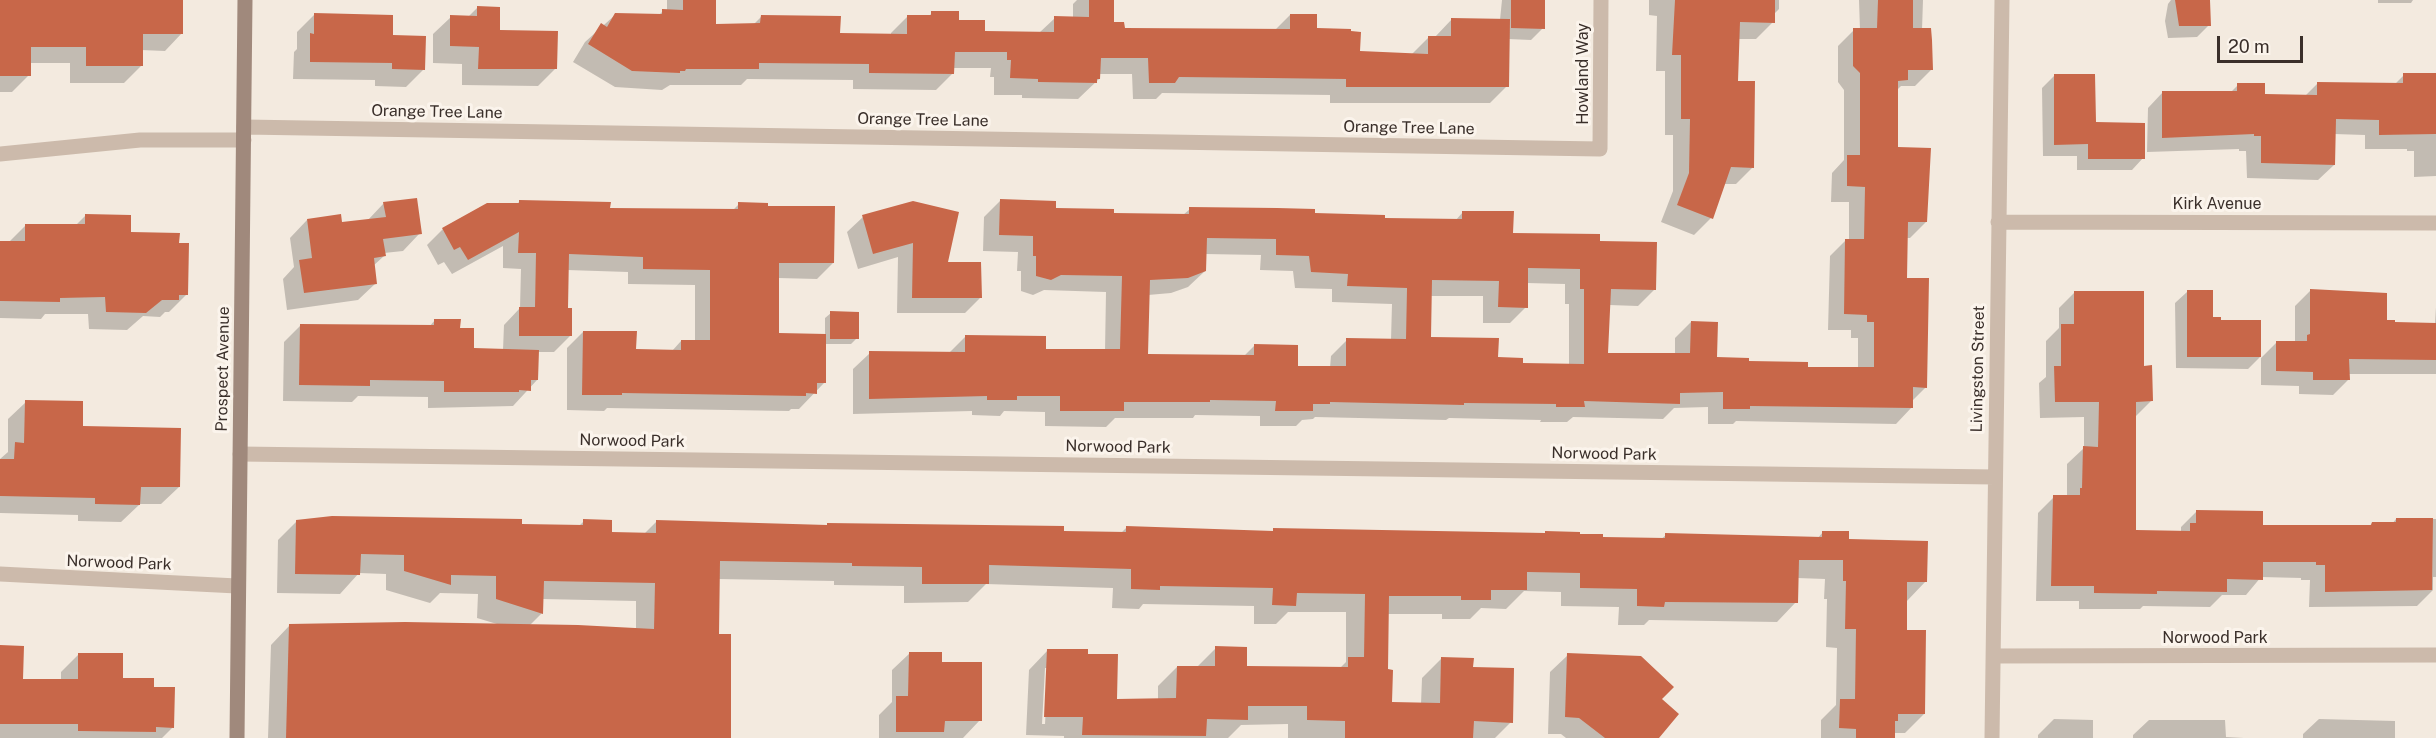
<!DOCTYPE html>
<style>
body{margin:0}
#map{position:relative;width:2436px;height:738px;overflow:hidden;background:#f3eadf;font-family:"Public Sans",sans-serif}
canvas{display:block}
.scale{position:absolute;left:2217px;top:36px;width:86px;height:27px;box-sizing:border-box;border:3px solid #3a2f2a;border-top:0;padding-left:8px;font-size:18px;line-height:21px;white-space:nowrap;color:#3a2f2a;-webkit-text-stroke:4px #fbf4ec;paint-order:stroke}
</style>
<div id="map">
<canvas width="2436" height="738"></canvas>
<div class="scale">20 m</div>
</div>
<script>
const c = document.querySelector('canvas').getContext('2d');
c.lineJoin = 'round';
function fillPath(path, color) {
  c.fillStyle = color;
  c.fill(path, 'evenodd');
}
function stroke(path, color, width, dash) {
  c.strokeStyle = color;
  c.lineWidth = width;
  c.lineCap = dash ? 'butt' : 'round';
  c.setLineDash(dash || []);
  c.stroke(path);
}
function label(font, color, halo, rows, align = 'center') {
  c.font = font + ' "Public Sans",sans-serif';
  c.lineWidth = 6;
  c.setLineDash([]);
  c.textBaseline = 'middle';
  c.strokeStyle = halo;
  c.fillStyle = color;
  for (const [text, x, y, turn = 0] of rows) {
    c.save();
    c.translate(x, y);
    c.rotate((+turn || 0) * Math.PI / 180);
    c.textAlign = isNaN(turn) ? turn : align;
    if (halo) c.strokeText(text, 0, 0);
    c.fillText(text, 0, 0);
    c.restore();
  }
}
const shadow = new Path2D(`
 M0 0H182V33L165 51 141 50V66L124 83H70V63H29V75L12 92H0Z
 M667 0H715L714 25H753L761 17 839 35 891 36V33L908 16 928 17 932 13 983 32 1039 33 1055 18H1073V4L1077 0H1113L1112 24 1123 30H1275L1290 15 1359 53 1412 54 1429 37H1435L1452 19 1500 20 1502 0H1544L1543 28 1531 40 1508 39 1507 86 1490 103H1330V95L1249 94 1162 93 1156 99H1133L1132 74H1099V79L1078 99 1022 98V95H994V77H990L991 68H953V73L936 90 853 89V80L747 79 741 85H670L662 90 615 87 573 62 585 42 615 15 658 16 663 11H667Z
 M1649 0H1779V9L1773 15V22L1756 39H1738L1736 83 1753 167 1736 184H1724L1711 218 1694 235 1661 222 1673 191V135H1665V71H1656L1657 16 1649 15Z
 M1859 0H1923L1922 30 1931 70 1915 86H1901L1897 90V149L1926 222 1910 238H1906V280L1926 387 1912 401V407L1896 424 1736 421 1733 424H1708V407L1674 408 1663 419 1573 417 1567 422H1540L1541 420 1449 418 1446 420 1315 417 1313 419 1302 420 1296 426H1260V416L1195 415 1193 418H1115L1106 427 1045 426V412L1004 411 1000 416 972 415V411L853 414V369L870 353 950 352 966 336 1045 350 1105 351 1106 292 1044 290 1033 295 1021 291V271H1017L1018 252 983 251 984 217 1000 201 1055 210 1112 214 1183 215 1190 209 1383 219 1455 221 1463 212 1512 234 1598 243 1654 290 1638 306 1609 305 1607 355H1675V338L1691 322 1716 359 1806 368H1858V338H1851V330H1828L1830 256 1846 240H1849V202H1831L1832 173 1844 160V90L1838 82V46L1854 30H1860ZM1205 254 1261 255 1260 270 1293 271 1295 288 1332 289V302L1392 304 1391 340H1347L1331 356 1330 368H1296L1254 346 1244 356 1147 355 1148 295 1171 293 1188 287 1205 271ZM1527 283 1565 284V304H1569V365H1521L1430 339 1431 296H1483V323H1510L1526 307Z
 M2171 0H2209V25L2197 37 2168 38 2165 21 2168 4Z
 M2378 0H2413L2411 3H2378Z
 M477 8 499 32 555 69 538 86 462 85V64L433 63V34L451 17H468Z
 M314 15 391 37 424 69 406 87 375 86V80L293 79 294 52 297 49V32Z
 M2404 75H2436V176L2414 177V151H2407V149H2365V135L2334 134V165L2318 180 2247 178 2246 151H2239V149L2147 152 2148 108 2163 92 2230 93 2238 85 2263 96H2305L2318 83 2394 85Z
 M2054 76 2094 124 2143 158 2132 170H2077V156H2043L2042 88Z
 M520 201 609 210 732 211 739 204 767 207 833 263 817 279 778 278V334L825 335V318L831 313 857 338 851 344H825L824 383 799 409H791L789 411 607 408 604 411 567 410V348L583 332 635 350 672 351 681 341 695 342V285L628 284V272L567 270 566 309 570 336 554 352H537V380L513 406 428 408V397L358 396 352 402 283 401 284 342 300 326 429 327 435 320 459 329 472 350H503L504 325 520 308 521 269 503 268V246L452 274 444 262 438 265 427 245 443 229 487 204 516 205Z
 M384 203 420 233 403 251 384 253V256L373 266 376 283 358 300 287 310 283 279 294 267 290 238 307 220 341 224 367 221Z
 M913 203 946 263 980 298 965 313H897L898 257 858 269 847 232 863 217Z
 M86 215 129 233 178 244 186 295 169 312H165L160 317 143 316 127 330 89 329 88 314H45L41 319 0 318V243H8L26 225H76Z
 M2310 291 2393 324H2435L2436 307V374H2348V380L2333 395 2299 394V386L2261 385V358L2276 343H2295V306Z
 M2075 292 2142 367 2151 401 2135 417V531L2181 532V527L2196 512 2261 526 2369 527 2372 523 2392 524 2396 519H2436V577H2433V590L2417 606 2309 607 2310 580H2301V578L2261 577 2246 595H2222L2210 607 2143 606 2140 609H2079V601H2036L2038 513 2054 497H2067V464L2084 448V417L2040 418 2039 383 2046 377V341L2059 328V308Z
 M2187 292 2211 319 2220 322 2260 357 2248 369 2176 368 2175 303Z
 M26 402 81 428 179 487 161 504H140L121 522 78 521V515L0 513V459L8 452V419Z
 M297 521 579 526 584 521 610 534H644L657 521 1063 532 1121 533 1127 527 1271 532 1274 530 1579 535 1601 539 1660 540 1666 535 1817 539 1823 532 1847 541 1926 581 1906 602 1905 631 1924 714 1905 733H1893V738H1821V720L1836 705 1837 648 1826 647 1827 599H1824L1825 579 1797 578 1796 602 1777 622 1649 620 1644 625H1618L1619 607 1561 606V592L1524 591 1506 609 1481 608 1470 619H1442V614H1387L1386 671 1391 704H1421L1422 678 1441 659 1472 669 1511 722 1495 738H1288V724L1241 725 1228 738H1064V736L1026 735 1029 670 1048 650 1086 655 1115 701 1158 700V686L1177 667 1196 668 1216 648 1245 668 1339 669 1346 662V612H1288L1276 624H1254V606L1143 604 1139 609 1112 608 1113 588 986 584 968 602 904 603V586L834 585V581L718 579 717 635 730 738H268L271 645 290 625 497 624 477 618 478 594 440 593 430 603 386 590V574L359 573 340 594 277 593 278 540ZM542 599 636 601V630L529 626 542 613ZM1045 668H1048L1045 724H1042Z
 M0 647 22 681H61V672L79 654 121 679 152 688 173 727 162 738H0Z
 M910 653 941 664 980 720 963 738H879V715L892 702V670Z
 M1568 655 1660 699 1657 738H1566L1561 734H1548L1550 672Z
 M2054 719 2093 720V738H2038V735Z
 M2319 719 2395 721V738H2303V734Z
 M2149 720H2225L2226 737 2244 738H2133V735Z`);
const building = new Path2D(`
 M0 0H183V34H143V66H86V47H31V76H0Z
 M683 0H716V24L760 23 761 15 841 16 840 33 907 34V15H931V11H959V20H985V31L1054 32V16L1089 17V0H1114V22H1124L1125 28 1290 29V14H1317V28L1351 29V31L1361 32 1360 51 1428 54V36H1451V18L1510 19 1509 87H1346V79L1267 78 1179 77 1175 83H1149L1148 58H1101L1100 79H1097V83L1038 82V79L1010 78 1011 60H1007V52H955L954 74 869 73V64L759 63V69H686L685 71H680V73L632 71 588 44 601 23 607 27 615 13 662 14V9L683 10Z
 M1511 0H1545V29L1511 28Z
 M1675 0H1775V23L1740 22 1738 81H1755L1754 168 1731 167 1713 219 1677 205 1689 173 1690 119H1681V55H1672Z
 M1878 0H1913V28H1931L1932 40 1933 70H1908V80L1898 81V147L1931 148 1927 222H1908L1907 278H1929L1927 388 1913 387V408L1750 406V409H1723V392L1680 393V404L1584 401 1585 407H1556V404L1464 403V405L1330 402V404H1313V411H1275L1276 401 1210 400V402H1124V411H1060V396H1017V400H987V396L869 399V351L965 352V335L1046 336V349H1120L1122 276 1061 275 1051 280 1036 276V256H1033V236L999 235 1000 199 1056 201V208L1114 209V213L1189 214V207L1277 208 1315 209V213L1385 215V218L1462 219V211H1514L1513 233 1600 234V241L1657 242 1656 290 1611 289 1608 353H1690L1691 321 1718 322 1717 357 1749 358V361L1808 362V367H1874V322H1867V315L1844 314 1845 239H1864L1865 187 1847 186V155H1860V73L1853 66V28H1877ZM1207 238 1276 239V255L1309 256 1311 272 1348 274 1347 286 1407 288 1406 339 1346 338V366H1298V345L1254 344V355L1148 354 1150 280 1188 278 1206 271ZM1528 268 1580 269V289H1584V364L1523 363V358L1498 357 1499 338 1431 337 1432 280 1499 281 1498 307 1528 308Z
 M2175 0H2210L2211 26H2179Z
 M477 6 500 7V30L558 31 557 69H478L479 47 450 46V15L477 16Z
 M314 13 393 15V35L426 36 425 70 392 69V63L310 62V33L314 34Z
 M2403 73H2436V134L2379 135V120L2336 119 2335 165 2261 163V136H2254V134L2162 138V91H2237V83H2265V94L2317 95V82L2403 83Z
 M2054 74H2095L2096 122 2145 123V159H2088V144L2054 145Z
 M417 198 422 234 383 239 386 256 374 258 377 284 304 293 299 260 312 258 307 219 341 214 342 222 386 217 383 202Z
 M519 200 611 202 610 208 738 209V202L768 203V206H835L834 263H779V333L826 334V383H817V394L806 393V396L622 393V395H582L583 331H637L636 349 681 350V340H710V270L643 269V257L569 254 568 308H572V336H519V307H535L536 253H518L519 232 468 260 460 247 454 250 442 228 487 203H519Z
 M913 201 959 212 948 262H981L982 298H912L913 243 873 254 862 215Z
 M85 214 131 215V232L180 233 179 243H189L188 295H179V300H162L146 313 106 312 105 297 60 298V302L0 301V241H25V224H85Z
 M2310 289 2387 293V320H2395V322L2436 323V360L2349 359 2350 380H2313V372L2276 371V341H2307V335L2310 334Z
 M2187 290H2213V317H2221V320H2261V357H2187Z
 M2074 291H2144V366L2152 365 2153 401 2136 402V530L2190 531V523H2196V510L2263 511V525H2371L2372 522H2396V518H2433L2432 590 2325 592V565H2316V562H2263V580L2227 579V592L2157 591V594L2094 593V586H2051L2053 495H2080V488H2082L2083 446 2098 447 2099 402H2055L2054 366H2061V324H2074Z
 M830 311 859 312V339H830Z
 M434 319H461L460 328H474V348L539 350 538 380H531V391L519 390V392H444V381L370 380V386L299 385 300 324 434 325Z
 M25 400 83 401V426L181 428 180 487H141L140 505 95 504V498L0 496V459H14L15 442 24 443Z
 M332 516 522 519V524L583 525V519L612 520V532L656 533V520L827 525V523L1064 526V531L1126 532V526L1273 531V528L1545 533V531L1580 532V534H1603V537L1665 538V533L1822 537V531H1849V539L1928 541 1927 582H1907V630H1926L1925 714H1898V721H1895V738H1856V729L1839 728 1840 699H1855L1856 629H1845L1846 581H1843V560H1799L1798 603 1665 602 1664 607 1637 606V589L1580 588V573L1527 572V590H1491V600H1461V596H1389L1388 669 1393 670 1392 702 1440 703 1441 657 1474 658 1473 667 1514 668 1513 723 1474 721 1473 738H1345V721L1307 720V706H1248V720L1207 719 1206 736 1082 735 1083 717H1044L1047 649H1088V654H1118L1117 699 1176 698 1177 666H1215V646L1247 647V666L1348 667V657H1364L1365 594 1297 593 1296 606 1272 605 1273 588 1160 586V590L1131 589V569L989 565V584H922V567L852 566V563L720 561 719 634H731V738H286L289 624 405 622 578 625 654 629 655 583 544 581 543 614 496 599V576L451 575V585L404 571V555L361 554 360 575 295 574 296 520Z
 M0 645 24 646 23 679H78V653H123V678H154V687H175L174 728 156 727V732L78 731V724H0Z
 M909 652H942V662H982V721H945L944 732H896V696H908Z
 M1567 653 1641 656 1674 687 1662 699 1679 714 1659 738H1605L1579 718 1565 717Z`);
const minor = new Path2D(`
 M244 127 1600 149 1601 0
 M0 154 140 140H244
 M1998 222 2436 223
 M240 454 1995 477
 M0 574 237 586
 M1994 656 2436 655
 M1992 738 2002 0`);
const secondary = new Path2D(`
 M237 738 245 0`);
const streetNames = [
 ["Howland Way",1583,74,-90],
 ["Orange Tree Lane",437,112,1],
 ["Orange Tree Lane",923,120,1],
 ["Orange Tree Lane",1409,128,1],
 ["Kirk Avenue",2217,204],
 ["Prospect Avenue",223,369,-89],
 ["Livingston Street",1978,369,-89],
 ["Norwood Park",632,441,1],
 ["Norwood Park",1118,447,1],
 ["Norwood Park",1604,454,1],
 ["Norwood Park",119,563,2],
 ["Norwood Park",2215,638]
];
fillPath(shadow, '#0003');
fillPath(building, '#c86749');
stroke(minor, '#ccbaab', 15);
stroke(secondary, '#a0897c', 15);
label('16px', '#3a2f2a', '#fbf4ec', streetNames);
</script>
